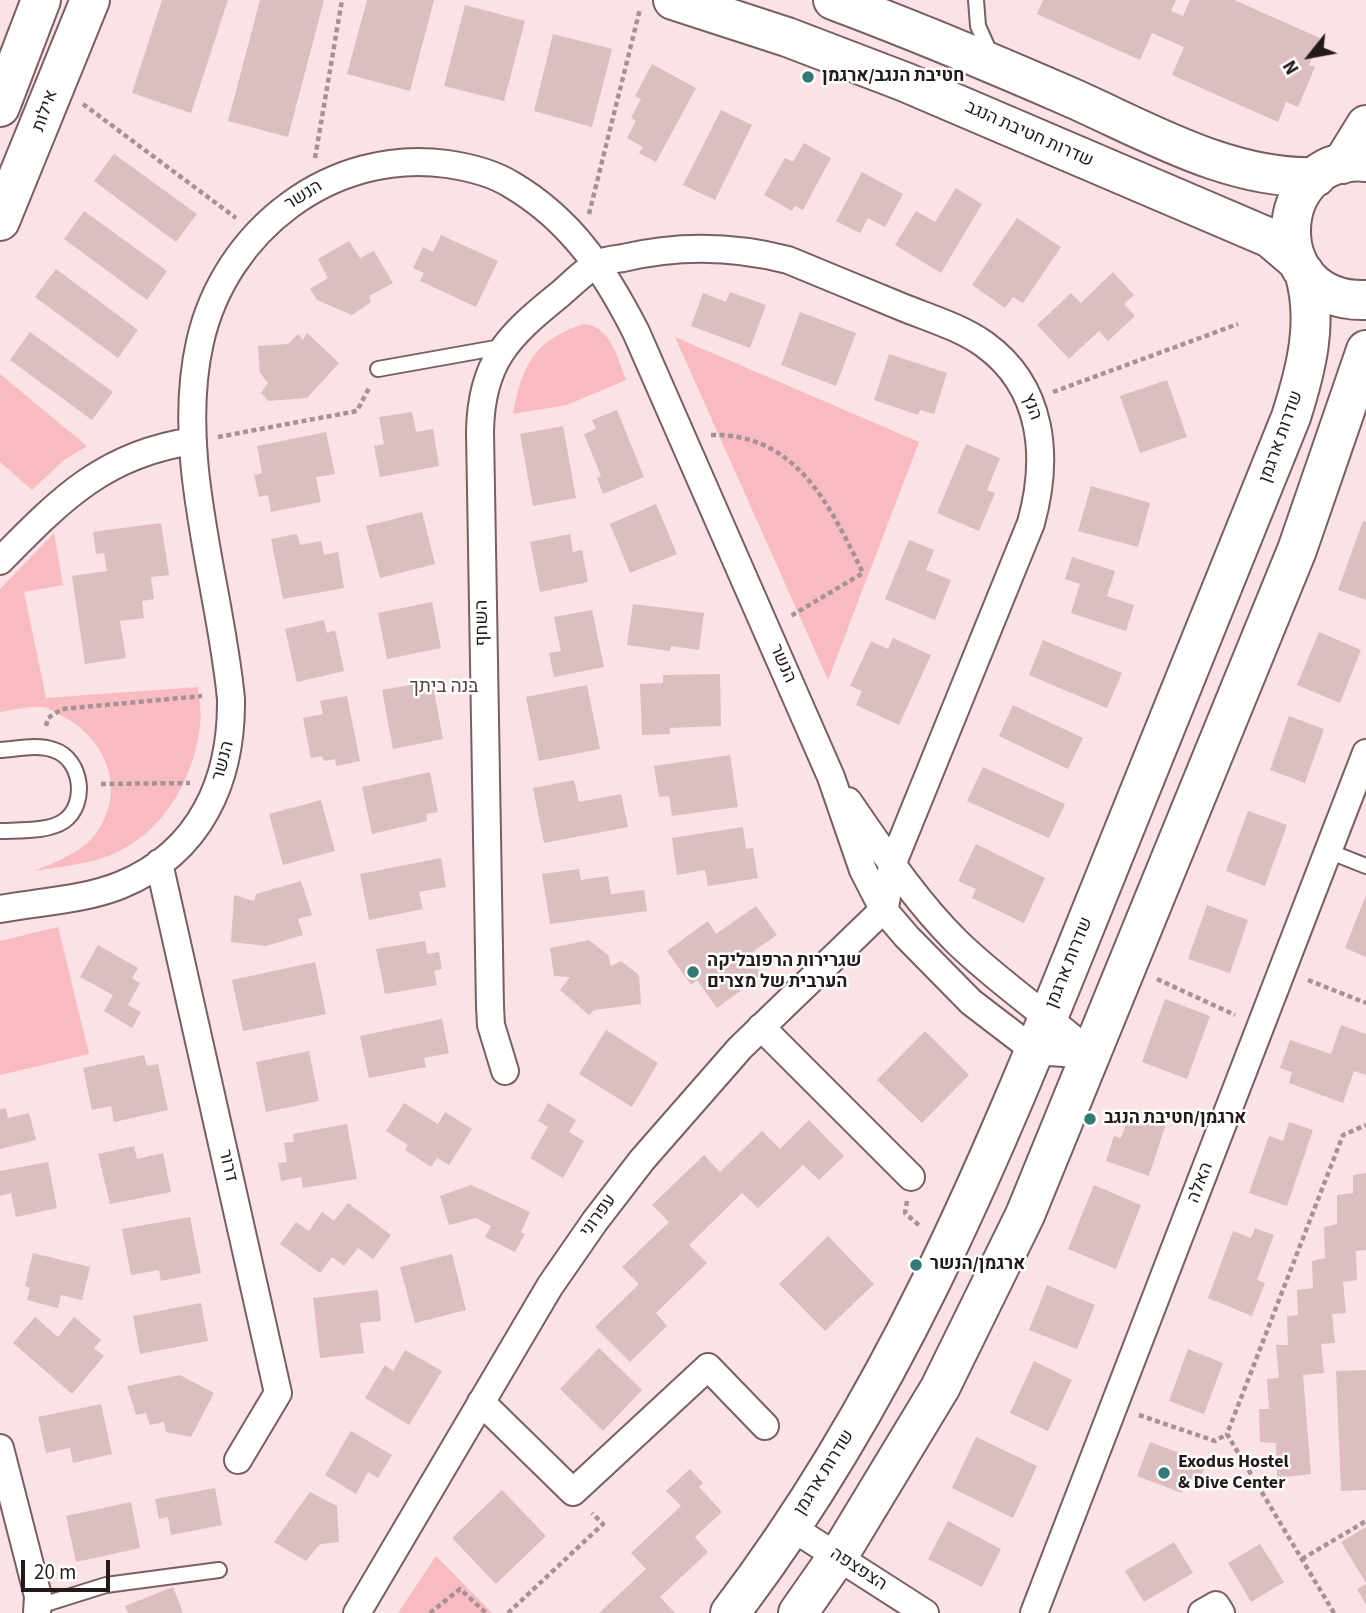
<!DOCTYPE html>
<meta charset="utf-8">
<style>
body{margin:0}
#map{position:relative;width:1366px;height:1613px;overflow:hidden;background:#fbe2e4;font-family:"Source Sans 3",sans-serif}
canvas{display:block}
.north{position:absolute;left:1275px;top:21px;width:70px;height:70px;-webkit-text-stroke:5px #fff;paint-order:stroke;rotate:239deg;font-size:19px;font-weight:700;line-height:28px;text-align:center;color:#251a1b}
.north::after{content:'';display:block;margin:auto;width:24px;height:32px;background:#251a1b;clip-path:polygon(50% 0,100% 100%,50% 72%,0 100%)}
.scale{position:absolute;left:21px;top:1560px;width:89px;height:32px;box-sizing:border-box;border:4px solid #251a1b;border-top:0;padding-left:9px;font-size:21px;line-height:24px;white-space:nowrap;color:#251a1b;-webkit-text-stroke:5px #fff;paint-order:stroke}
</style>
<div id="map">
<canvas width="1366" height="1613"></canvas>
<div class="north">N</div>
<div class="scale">20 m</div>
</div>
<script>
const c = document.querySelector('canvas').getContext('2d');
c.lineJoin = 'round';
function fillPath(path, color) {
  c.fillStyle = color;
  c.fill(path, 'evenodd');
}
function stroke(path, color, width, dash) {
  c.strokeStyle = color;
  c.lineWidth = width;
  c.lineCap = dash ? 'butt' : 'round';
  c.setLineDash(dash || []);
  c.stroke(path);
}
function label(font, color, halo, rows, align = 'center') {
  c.font = font + ' "Source Sans 3",Heebo,sans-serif';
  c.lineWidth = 5;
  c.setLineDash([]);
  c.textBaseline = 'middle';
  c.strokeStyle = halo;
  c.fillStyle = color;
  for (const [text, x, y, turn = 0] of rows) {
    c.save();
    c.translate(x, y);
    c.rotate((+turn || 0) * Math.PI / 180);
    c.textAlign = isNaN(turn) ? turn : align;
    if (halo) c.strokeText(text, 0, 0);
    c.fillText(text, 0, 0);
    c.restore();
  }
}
const green = new Path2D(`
 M583 324C610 325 618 359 626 380L567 405 513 414C522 366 533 341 583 324Z
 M675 337 919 442 828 680Z
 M0 374 87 446 64 460 32 490 0 462Z
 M54 533 63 585 24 592 46 698 198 687C199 699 202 713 200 725 195 774 167 826 123 849 97 864 63 866 34 871 56 862 83 852 97 832 127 790 106 738 62 716 56 713 49 708 43 707 29 706 13 710 0 712V589Z
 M58 927 89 1054 0 1075V941Z
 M436 1556 492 1613H398Z`);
const building = new Path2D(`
 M162 0H228L191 113 132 93Z
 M260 0H324L288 137 228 121Z
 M367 0H434L410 91 347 74Z
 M1043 0H1176L1171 11 1183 16 1190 0H1234L1320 38 1309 65 1315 67 1298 107 1286 102 1278 122 1172 75 1184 47 1152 33 1140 60 1037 14Z
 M465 5 525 21 504 101 444 86Z
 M553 34 612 49 592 127 534 111Z
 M652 64 696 88 656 162 639 153 643 147 627 138 636 121 631 118 641 99 635 96Z
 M721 110 752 125 715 200 683 185Z
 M804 143 831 158 803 210 795 206 792 211 764 195 785 158 793 162Z
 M114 154 197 214 176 242 94 181Z
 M862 172 903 194 885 227 868 218 860 233 836 221Z
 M956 188 982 204 941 273 895 245 916 211 935 222Z
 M84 211 167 271 147 300 64 239Z
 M1017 218 1061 247 1023 303 1013 297 1005 308 972 285Z
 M441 235 498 261 476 307 420 281 424 273 413 268 423 247 433 252Z
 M349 241 360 258 374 251 393 283 369 296 371 302 352 315 317 300 310 289 328 278 318 259Z
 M56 269 138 330 118 358 35 297Z
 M1113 272 1134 295 1124 304 1135 316 1108 341 1099 331 1069 359 1037 325 1071 293 1081 303Z
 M730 292 766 305 750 348 691 326 703 293 726 302Z
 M800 312 856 333 836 386 781 365Z
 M30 332 113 392 92 420 10 360Z
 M307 333 339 363 307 398 268 401 261 393 268 383 260 373 258 346 288 344 298 334 303 340Z
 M889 354 947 373 934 414 920 410 918 415 874 400Z
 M1167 380 1187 437 1140 453 1120 396Z
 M617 410 644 477 603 494 597 478 601 476 584 434 596 429 592 420Z
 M412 412 416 432 433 429 439 466 380 477 374 446 384 444 379 417Z
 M563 426 576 498 533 506 520 434Z
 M326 432 335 474 316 477 321 502 271 512 268 495 259 497 254 475 262 473 257 446Z
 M966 444 1000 458 987 490 995 493 979 531 937 513Z
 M1091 486 1150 503 1138 547 1078 531Z
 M656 504 677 554 630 573 610 524Z
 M422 512 435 564 380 578 366 526Z
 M1363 521 1366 522V600L1338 590Z
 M161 523 169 575 151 577 154 599 142 601 144 618 120 621 126 658 85 664 72 576 107 571 104 553 96 554 93 532Z
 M297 534 300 545 321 541 324 555 338 552 344 588 283 599 271 539Z
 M570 534 573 552 582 550 588 582 540 592 530 542Z
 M909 540 934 550 926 570 951 580 935 620 885 599Z
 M1072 557 1115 571 1107 596 1134 605 1126 631 1071 613 1080 584 1065 579Z
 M432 602 441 648 387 659 378 613Z
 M633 604 704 613 699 650 671 646 670 651 627 645Z
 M592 610 604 667 554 677 549 653 561 651 554 617Z
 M324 620 327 633 335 630 344 671 297 682 285 629Z
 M1319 632 1361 650 1340 703 1297 685Z
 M893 638 931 655 899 725 856 705 862 691 850 686 871 641 888 649Z
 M1043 640 1122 673 1107 708 1029 675Z
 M720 674 721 726 670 728V734L642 735 640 684 663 683V675Z
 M432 681 443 739 393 749 382 690Z
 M587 685 600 749 539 761 526 697Z
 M347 696 360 761 336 766 335 759 324 761 322 756 311 758 303 718 323 714 320 701Z
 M1013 705 1083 738 1068 769 999 736Z
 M1289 716 1324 729 1305 783 1270 770Z
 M730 755 738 807 672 816 669 796 659 797 654 766Z
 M983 767 1065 804 1049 838 967 801Z
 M430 772 438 812 426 814 427 821 372 834 362 787Z
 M574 780 579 802 621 794 628 827 544 843 533 788Z
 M321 800 335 851 283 865 269 814Z
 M1248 811 1287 825 1265 886 1226 871Z
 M743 827 746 849 753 848 758 878 708 886 705 870 677 875 672 838Z
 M976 844 1045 878 1024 923 972 898 976 889 958 881Z
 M441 858 446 887 419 892 423 909 369 920 360 874Z
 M579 869 581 880 608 876 611 894 644 890 647 911 550 924 542 874Z
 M301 881 312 915 298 919 303 935 266 946 231 942 234 895 254 901 256 894Z
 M1366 895V957L1345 948Z
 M1207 905 1248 920 1230 973 1188 959Z
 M756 906 777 935 748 955 762 975 717 1008 697 980 691 985 667 951 708 921 716 934Z
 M589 940 608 955 611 966 621 961 639 975 641 1004 594 1010 589 1015 560 990 570 977 554 976 550 948Z
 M425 941 427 954 439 952 442 969 434 971 437 985 385 994 376 949Z
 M98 945 138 968 132 978 140 983 128 1005 141 1012 132 1028 104 1011 113 995 80 977Z
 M315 962 326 1014 243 1031 232 980Z
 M1165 999 1210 1016 1187 1079 1142 1062Z
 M442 1019 449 1053 424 1058 426 1067 369 1078 360 1036Z
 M1341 1025 1366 1034V1075L1354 1071 1343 1103 1289 1083 1292 1072 1280 1068 1290 1040 1331 1054Z
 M606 1030 658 1063 632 1107 579 1074Z
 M925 1031 969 1075 922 1123 877 1080Z
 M309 1051 319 1101 266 1112 256 1062Z
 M144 1055 147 1066 158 1064 168 1110 114 1122 111 1106 92 1110 83 1068Z
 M404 1103 438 1124 445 1112 472 1129 449 1165 437 1158 431 1167 405 1150 408 1145 386 1131Z
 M548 1103 576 1120 569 1132 584 1141 563 1178 530 1158 548 1127 538 1121Z
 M6 1108 8 1118 29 1113 36 1140 0 1149V1109Z
 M1146 1111 1168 1118 1149 1176 1106 1161 1114 1136 1121 1138 1129 1115 1143 1120Z
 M809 1120 844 1156 819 1180 803 1165 758 1208 742 1193 689 1245 707 1263 656 1313 667 1326 630 1362 595 1327 639 1284 622 1267 669 1222 652 1205 704 1155 720 1172 762 1131 780 1149Z
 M1289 1122 1313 1130 1287 1206 1249 1193 1269 1136 1283 1141Z
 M347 1124 357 1179 303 1188 301 1177 281 1181 278 1163 287 1162 284 1143 294 1142 293 1134Z
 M134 1146 137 1159 163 1153 171 1192 110 1204 98 1154Z
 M48 1162 57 1208 16 1217 11 1193 0 1196V1171Z
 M1366 1173V1250L1356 1251 1357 1280 1343 1282 1346 1313 1332 1314 1335 1343 1321 1344 1324 1373 1303 1375 1311 1474 1277 1478 1276 1443 1260 1442 1259 1409H1269L1267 1379 1279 1378 1276 1345H1288L1287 1316 1298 1315 1297 1290 1313 1288 1312 1261 1325 1258 1324 1227 1337 1224V1195L1353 1193V1175Z
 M471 1185 530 1212 521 1232 525 1234 515 1252 485 1237 491 1226 476 1218 449 1225 440 1196Z
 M1094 1185 1141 1205 1116 1269 1068 1249Z
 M348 1203 391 1235 373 1259 358 1248 344 1266 332 1257 320 1273 280 1244 296 1222 309 1231 322 1212 334 1221Z
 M190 1217 201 1273 161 1281 159 1270 131 1275 122 1229Z
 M1255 1228 1274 1235 1257 1280 1265 1283 1252 1316 1208 1298 1233 1231 1251 1238Z
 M828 1236 874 1284 825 1331 779 1284Z
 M33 1253 90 1267 82 1300 61 1295 58 1308 27 1300 30 1288 25 1286Z
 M452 1254 466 1310 415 1323 400 1267Z
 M1047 1285 1095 1305 1077 1349 1029 1330Z
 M378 1290 381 1321 360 1323 364 1353 320 1358 313 1298Z
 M201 1303 208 1341 140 1354 133 1316Z
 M35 1317 58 1337 74 1317 101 1340 94 1348 104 1356 72 1394 13 1343Z
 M599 1348 642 1390 603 1431 560 1389Z
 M1188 1349 1223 1363 1204 1414 1169 1401Z
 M405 1350 442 1371 409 1425 365 1398 385 1365 393 1371Z
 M1034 1361 1072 1380 1048 1431 1010 1413Z
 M1366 1370V1490L1341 1491 1336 1371Z
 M180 1375 214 1393 191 1437 166 1432 164 1422 150 1425 146 1413 136 1415 127 1386Z
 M101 1404 112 1454 73 1463 70 1448 46 1453 38 1417Z
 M351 1431 392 1455 378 1478 368 1472 356 1494 325 1475Z
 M976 1437 1037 1466 1013 1518 952 1488Z
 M1150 1442 1206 1463 1198 1485 1186 1481 1182 1493 1137 1476Z
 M690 1469 703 1483 699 1487 722 1512 695 1537 708 1552 660 1597 675 1613H599L646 1569 631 1553 681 1506 666 1491Z
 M215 1488 222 1525 171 1535 168 1517 159 1519 155 1499Z
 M502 1490 546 1536 496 1584 452 1538Z
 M310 1492 337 1506 339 1542 320 1544 306 1561 274 1542Z
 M131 1502 140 1548 76 1562 66 1516Z
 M948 1521 1001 1549 982 1587 928 1559Z
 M1366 1527V1583L1341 1542Z
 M1174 1542 1193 1573 1144 1602 1125 1571Z
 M1260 1544 1284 1582 1251 1602 1228 1563Z
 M1366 1584V1605L1357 1589Z
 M173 1587 183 1613H128L125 1606Z`);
const path = new Path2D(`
 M83 104 236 218
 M315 158 342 0
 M589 214 640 9
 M1053 392 1238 324
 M711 435C797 433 830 506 863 573L789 617
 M218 437 357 411 370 386
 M46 726 48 718 62 709 202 696
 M101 784 190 783
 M1157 979 1235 1015
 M1308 980 1366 1003
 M907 1201 905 1213 921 1227
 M1139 1415 1215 1441 1227 1434
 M1302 1559 1366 1521
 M430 1613 460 1589 486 1613
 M508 1613 603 1524 592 1513
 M1334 1613 1227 1434 1343 1135 1366 1125`);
const lane = new Path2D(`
 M976 0 978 26 991 55
 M378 369 501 347
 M0 750C17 749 37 744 54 750 82 759 88 804 64 821 48 832 19 830 0 831
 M1328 851 1366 866
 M39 1606 106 1585 219 1570`);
const street = new Path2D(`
 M0 561C60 500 104 454 193 441
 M848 801C882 850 914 899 956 941 999 983 1048 1015 1092 1055
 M159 863 278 1393 238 1460
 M0 909C39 902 84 900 121 885 201 852 232 780 231 699 220 583 174 457 200 342 225 230 332 148 447 164 468 167 493 173 512 185 571 220 605 271 636 332L831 777 863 870 883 909 907 937 971 1002 1035 1051 1092 1055
 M761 1027 911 1177
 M481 1402 573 1492 708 1367 765 1426
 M0 1448 38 1596 37 1613
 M791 1527 925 1613
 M357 1613 550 1286 595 1221 642 1160 740 1048 885 908 892 865 1031 523C1049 458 1044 387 984 344 960 327 929 318 902 307 864 291 826 276 788 260 734 246 678 245 623 258 615 259 604 260 597 264 584 271 571 285 559 295 508 336 481 362 480 432L490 1007 491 1025 505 1071
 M1034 1613 1366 753
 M1202 1613 1216 1605 1221 1613`);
const secondary = new Path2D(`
 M673 0 787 37 905 82 1270 238 1297 261
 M833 0C913 30 992 63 1070 97 1147 131 1229 180 1316 177
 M0 107 41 0
 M1366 162C1269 153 1263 304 1366 300
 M1342 164 1366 125
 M0 221 90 0
 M730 1613C890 1403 986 1172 1084 929 1153 759 1222 588 1291 417 1306 370 1319 321 1304 272
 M798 1613 842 1550 940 1388 1025 1215 1297 550 1366 350`);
const markers = [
 [808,77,7,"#317a78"],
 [693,972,7,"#317a78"],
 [1090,1119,7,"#317a78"],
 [916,1265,7,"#317a78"],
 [1164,1473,7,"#317a78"]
];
const poiNames = [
 ["חטיבת הנגב/ארגמן",822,77],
 ["שגרירות הרפובליקה",707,962],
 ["הערבית של מצרים",707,983],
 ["ארגמן/חטיבת הנגב",1104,1119],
 ["ארגמן/הנשר",930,1265],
 ["Exodus Hostel",1178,1463],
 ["& Dive Center",1178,1484]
];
const streetNames = [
 ["אילות",46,111,-70],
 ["שדרות חטיבת הנגב",1029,135,24],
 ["הנשר",304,196,-32],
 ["הנץ",1031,407,70],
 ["שדרות ארגמן",1282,437,-70],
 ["השחף",483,623,-91],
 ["הנשר",782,664,66],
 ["הנשר",224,761,-75],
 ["שדרות ארגמן",1070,963,-68],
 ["דרור",227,1166,77],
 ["האלה",1201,1183,-69],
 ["עפרוני",599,1216,-54],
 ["שדרות ארגמן",825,1473,-58],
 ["הצפצפה",858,1570,33]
];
const neighbourhoodNames = [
 ["בנה ביתך",444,688]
];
fillPath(green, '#f8bbc1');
fillPath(building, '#dcbdc0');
stroke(lane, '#7a5f62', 18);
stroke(street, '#7a5f62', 30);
stroke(secondary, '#7a5f62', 42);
stroke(path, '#a69294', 4.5, [5, 3.5]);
stroke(lane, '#fff', 14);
stroke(street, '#fff', 26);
stroke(secondary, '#fff', 38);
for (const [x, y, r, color] of markers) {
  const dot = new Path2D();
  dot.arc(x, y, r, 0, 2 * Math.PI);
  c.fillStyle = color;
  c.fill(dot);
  stroke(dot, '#fff', 2.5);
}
label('bold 18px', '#251a1b', '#fff', poiNames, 'left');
label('18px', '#251a1b', '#fff', streetNames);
label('19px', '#5a4244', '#fff', neighbourhoodNames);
</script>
